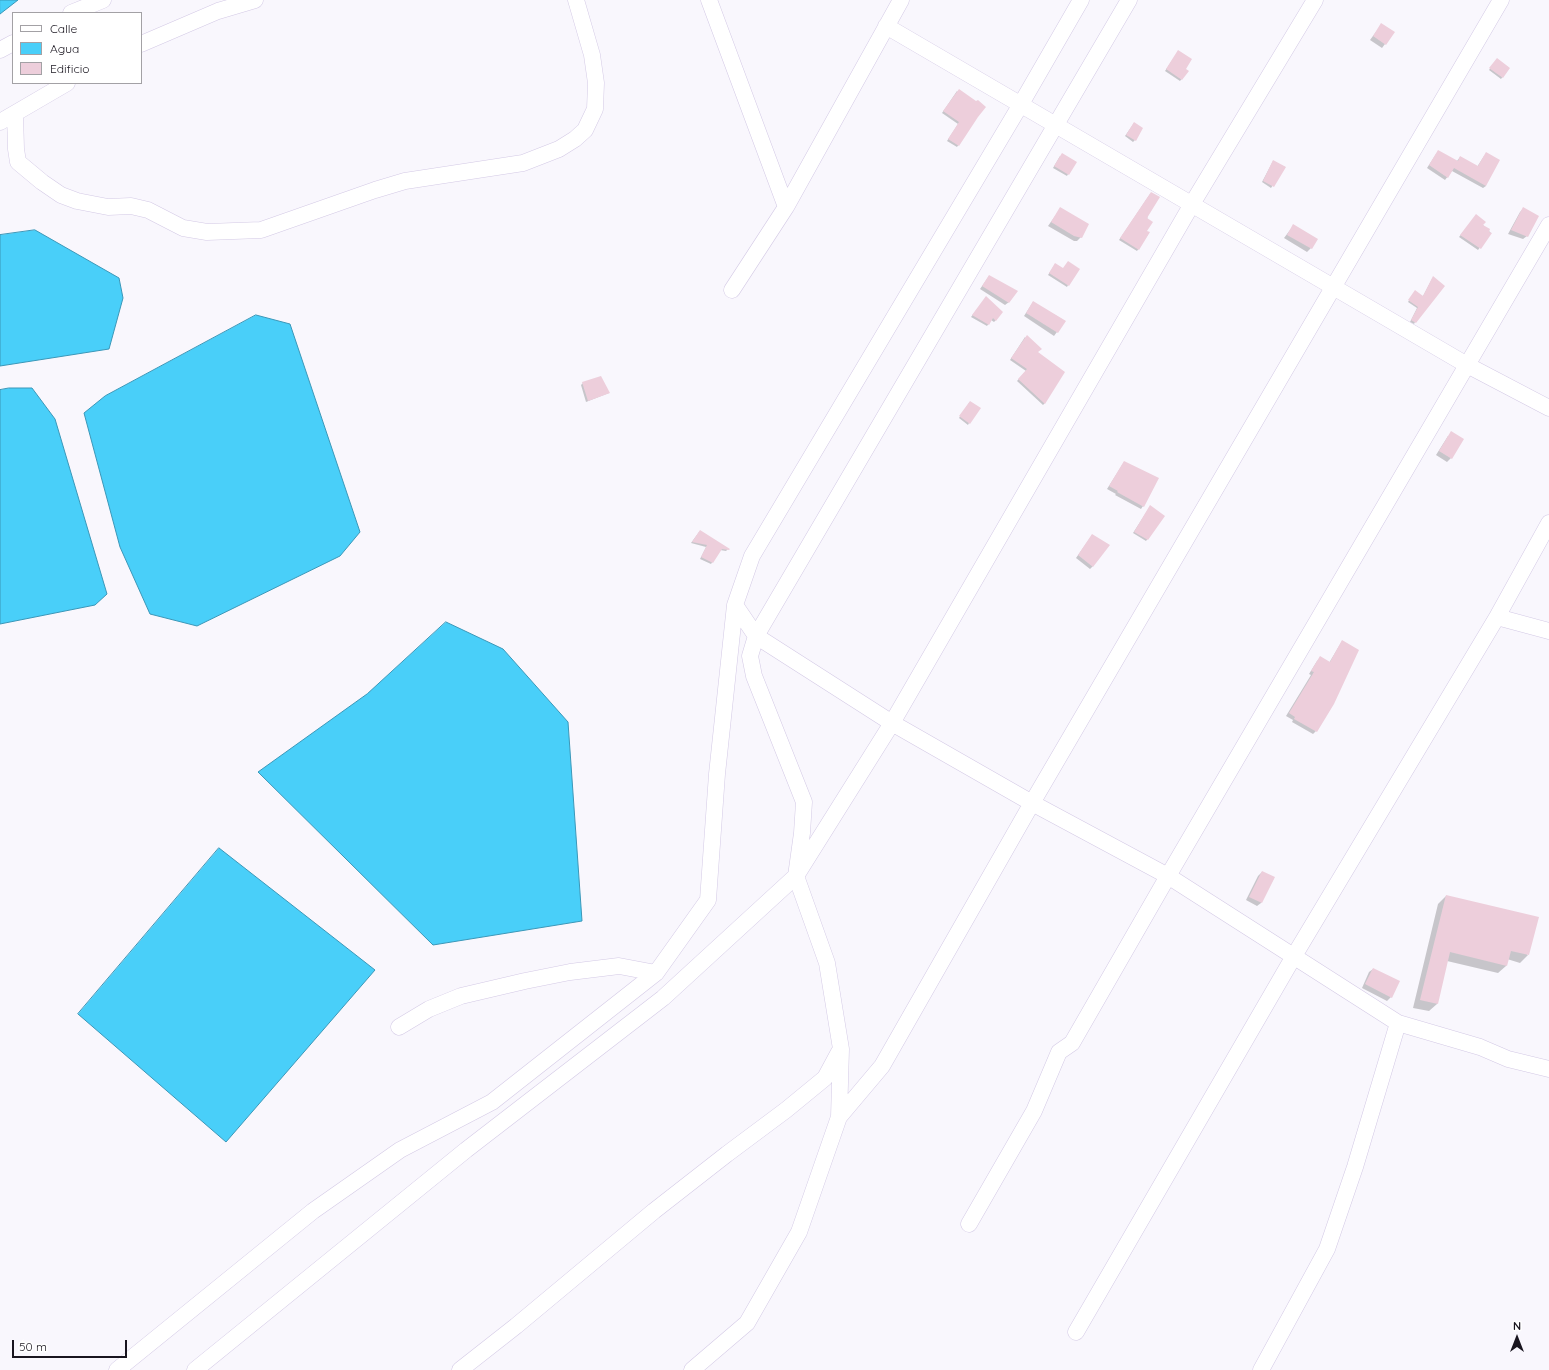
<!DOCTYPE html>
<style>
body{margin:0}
#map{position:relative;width:1549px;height:1370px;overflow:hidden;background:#f9f7fd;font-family:Quicksand,sans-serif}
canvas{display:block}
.legend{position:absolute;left:12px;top:12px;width:130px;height:72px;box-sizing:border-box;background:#fff;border:1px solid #a3a1a5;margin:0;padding:5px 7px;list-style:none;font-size:12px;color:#19151f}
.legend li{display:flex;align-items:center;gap:8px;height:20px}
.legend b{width:20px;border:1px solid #a3a1a5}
.north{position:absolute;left:1497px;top:1318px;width:40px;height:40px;-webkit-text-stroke:3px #fff;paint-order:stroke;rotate:0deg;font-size:11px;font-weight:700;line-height:16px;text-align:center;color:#19151f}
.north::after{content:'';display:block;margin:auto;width:14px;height:18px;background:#19151f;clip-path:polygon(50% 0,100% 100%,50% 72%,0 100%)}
.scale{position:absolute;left:12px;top:1340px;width:115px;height:18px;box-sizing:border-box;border:2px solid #19151f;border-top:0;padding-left:5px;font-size:12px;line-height:14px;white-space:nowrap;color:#19151f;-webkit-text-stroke:3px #fff;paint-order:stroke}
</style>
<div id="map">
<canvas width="1549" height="1370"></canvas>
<ul class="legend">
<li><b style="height:5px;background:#fff"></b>Calle</li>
<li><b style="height:11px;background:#49cff9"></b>Agua</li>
<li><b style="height:11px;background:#edcedb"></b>Edificio</li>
</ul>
<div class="north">N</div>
<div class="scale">50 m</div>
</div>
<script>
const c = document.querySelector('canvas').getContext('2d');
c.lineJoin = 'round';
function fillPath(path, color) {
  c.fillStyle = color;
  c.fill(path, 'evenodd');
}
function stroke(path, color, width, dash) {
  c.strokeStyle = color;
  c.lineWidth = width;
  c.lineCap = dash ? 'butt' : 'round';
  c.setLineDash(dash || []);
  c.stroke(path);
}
const water = new Path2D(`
 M0 0H18L0 14Z
 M35 230 119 278 123 298 109 349 0 366V235Z
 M256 315 290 324 360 532 340 556 197 626 150 614 120 547 84 413 105 396Z
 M9 388H32L55 419 107 594 95 605 0 624V390Z
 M446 622 503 649 568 722 582 921 433 945 258 772 367 694Z
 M219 848 375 970 226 1142 78 1014Z`);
const shadow = new Path2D(`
 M1381 25 1385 44 1382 48 1370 40Z
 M1177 53 1185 69 1188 71 1180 81 1165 71Z
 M1497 59 1509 68 1501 79 1489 70Z
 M957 91 977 116 957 147 947 141 958 124 942 113Z
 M1134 123 1135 140 1133 142 1125 136Z
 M1436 154 1457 161 1460 157 1477 167 1484 156 1486 186 1483 188 1452 171 1445 180 1427 168Z
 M1060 156 1068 174 1067 176 1053 168Z
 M1273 161 1285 167 1271 188 1262 182Z
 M1150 194 1146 231 1149 233 1137 251 1119 240Z
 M1060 209 1081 237 1077 241H1074L1048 226Z
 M1523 209 1527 236 1523 239 1508 234 1520 212Z
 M1475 217 1491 233 1478 250 1459 237Z
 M1293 226 1311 248 1307 252 1284 238Z
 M1055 264 1063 269 1068 285 1067 287 1048 275Z
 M989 276 1009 302 1005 305 980 289Z
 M1433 277 1415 322 1414 324 1410 322 1417 308 1408 302 1414 293 1423 296Z
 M985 299 996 320 994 322 991 320 987 326 971 317Z
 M1033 302 1065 321 1054 336 1024 316Z
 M1025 337 1037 352 1045 403 1043 405 1017 381 1026 371 1010 360Z
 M583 383 609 393 586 402 581 385Z
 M969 403V423L968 425 959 418Z
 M1448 436 1451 458 1447 462 1436 455Z
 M1124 462 1143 506 1141 509 1115 495 1116 494 1107 489Z
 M1149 508 1164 516 1146 541 1133 533Z
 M699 532 728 549 726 551 720 550 711 564 700 559 706 547 691 543Z
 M1092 535 1093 566 1090 569 1076 558Z
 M1342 641 1316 731 1313 734 1292 722 1293 720 1286 716 1311 675 1309 674 1317 661 1320 658 1329 663Z
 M1262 872 1274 878 1261 903 1257 906 1246 900 1258 876Z
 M1446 896 1528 955 1520 963 1507 959 1506 966 1498 973 1447 961 1437 1004 1429 1011 1413 1008 1438 904Z
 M1373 969 1391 997 1387 1001 1362 988 1369 972Z`);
const building = new Path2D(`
 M1381 23 1395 32 1386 45 1373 36Z
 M1178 50 1192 59 1186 69 1189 71 1182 80 1166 69Z
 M1497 58 1510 68 1503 78 1489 68Z
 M959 89 976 101 978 100 986 107 978 117 959 146 948 139 959 122 943 111Z
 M1134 122 1143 128 1136 141 1126 135Z
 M1438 150 1458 161 1460 156 1478 166 1486 152 1500 160 1486 186 1454 168 1448 178 1429 165Z
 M1062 153 1077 162 1069 175 1054 166Z
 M1273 160 1286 167 1274 187 1263 181Z
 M1151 192 1160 197 1147 218 1153 222 1147 231 1150 232 1139 250 1120 238Z
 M1060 207 1089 224 1082 238 1074 236 1051 222Z
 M1523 207 1539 216 1528 237 1511 230Z
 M1476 214 1486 222 1483 225 1490 229 1489 232 1492 233 1481 249 1460 235Z
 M1293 224 1318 239 1312 249 1287 235Z
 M1068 261 1080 269 1069 286 1049 273 1055 263 1063 268Z
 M989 275 1018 291 1009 303 982 286Z
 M1433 276 1445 286 1416 323 1411 320 1418 307 1408 300 1415 290 1423 296Z
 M986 296 1003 312 996 321 993 318 989 325 972 315Z
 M1033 301 1066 321 1058 333 1026 313Z
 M1027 335 1042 349 1038 352 1065 372 1045 404 1018 379 1027 369 1011 358Z
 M601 376 610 393 588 401 582 382Z
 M970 401 981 408 970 424 959 416Z
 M1451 431 1464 439 1452 459 1439 451Z
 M1124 461 1159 478 1144 507 1117 492 1118 491 1109 486Z
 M1150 505 1165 516 1148 540 1134 532Z
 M700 530 730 549 729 550 722 549 713 563 701 557 707 545 692 542Z
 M1092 534 1110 545 1093 567 1078 555Z
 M1342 640 1359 650 1334 704 1317 732 1294 719 1295 717 1289 713 1314 672 1311 671 1320 656 1330 662Z
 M1262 871 1275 877 1262 903 1249 897Z
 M1446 895 1539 917 1529 955 1511 951 1507 966 1450 952 1438 1004 1420 1000Z
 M1373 968 1400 981 1392 998 1365 984Z`);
const minor = new Path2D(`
 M709 0 786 207
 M71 13 103 0
 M886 26 1467 365 1549 408
 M141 44 218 11 255 0
 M0 50 13 43
 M15 114 16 149 18 162 42 182 61 195 77 201 108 207 131 206 148 210 183 228 207 232 261 230 375 190 405 181 523 163 559 149 575 139 585 130 595 109 596 83 592 55 576 0
 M0 122 67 83
 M732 290 786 207 901 0
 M735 605 756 636 892 723 1032 803 1168 876 1398 1023 1480 1047 1508 1059 1549 1069
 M1497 617 1549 631
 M399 1027 429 1009 461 996 525 981 570 972 619 966 656 973
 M839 1117 882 1066 1032 803 1501 0
 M969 1224 1034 1111 1059 1052 1072 1043 1168 876 1549 225
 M1076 1332 1294 956 1497 617 1549 523
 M117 1370 313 1211 400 1150 492 1102 656 973 708 900 717 774 735 605 752 556 1021 104 1081 0
 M195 1370 466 1150 663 998 796 876 892 723 1192 204 1315 0
 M460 1370 516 1326 654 1211 727 1154 786 1110 825 1078 839 1052
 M692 1370 747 1323 799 1232 839 1117 841 1049 827 963 796 876 802 833 804 802 754 676 750 656 756 636 1129 0
 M1261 1370 1327 1249 1355 1167 1398 1023`);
fillPath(water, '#49cff9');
stroke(water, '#3b97b8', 1);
fillPath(shadow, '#0003');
fillPath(building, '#edcedb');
stroke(minor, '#d3c9e5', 17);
stroke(minor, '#fff', 16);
</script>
